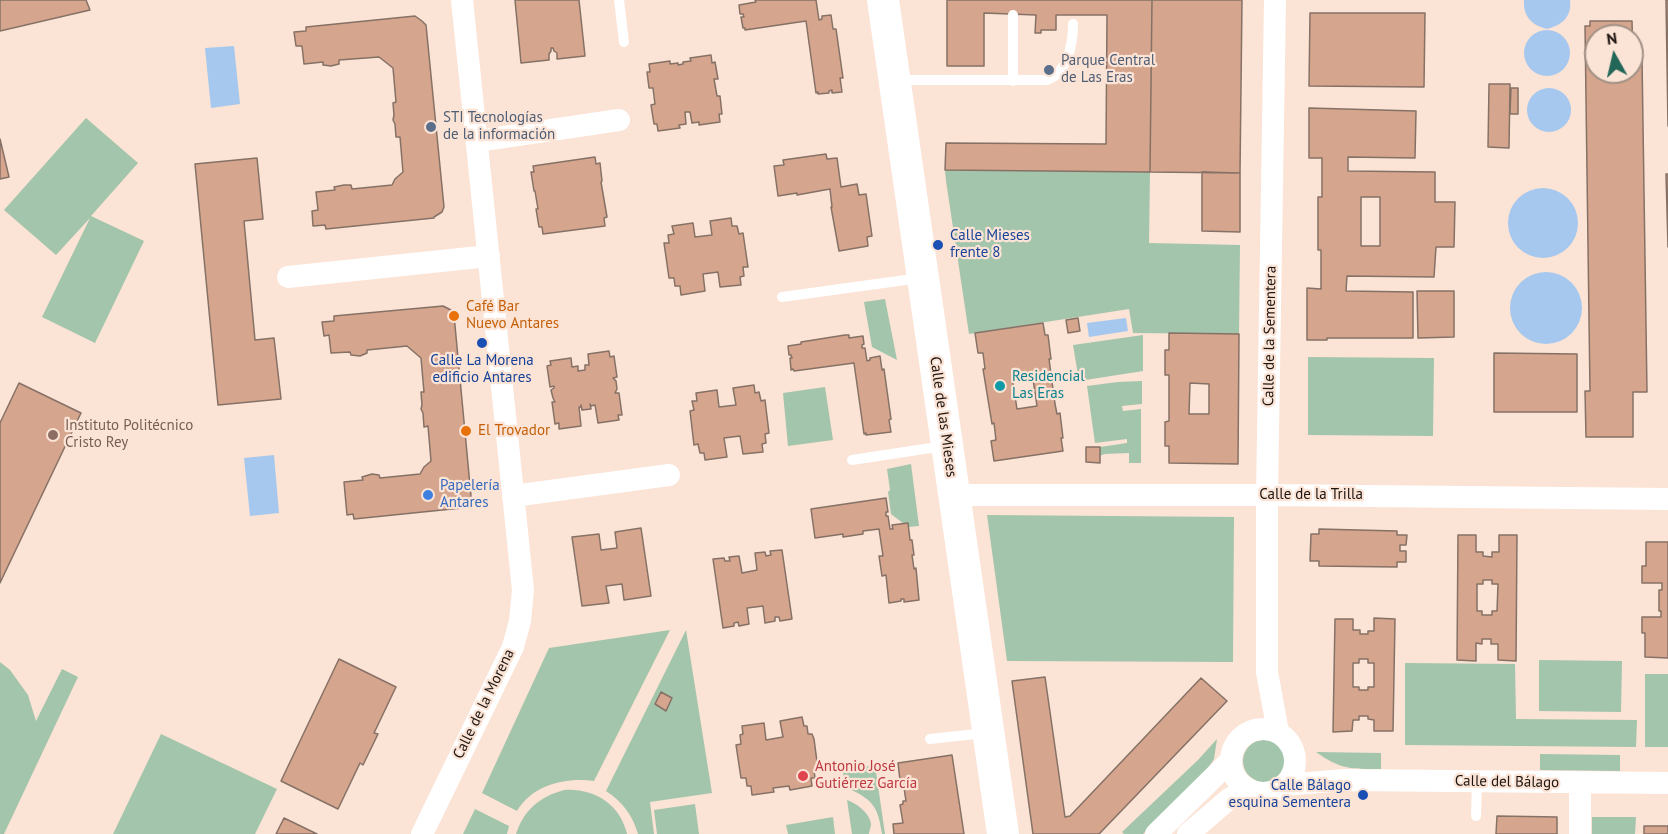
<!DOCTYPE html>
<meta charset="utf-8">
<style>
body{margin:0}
#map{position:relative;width:1668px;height:834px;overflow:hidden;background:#fbe3d5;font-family:"PT Sans",sans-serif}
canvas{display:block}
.north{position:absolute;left:1584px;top:24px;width:60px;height:60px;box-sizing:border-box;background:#fbe3d5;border:2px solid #a29186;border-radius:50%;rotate:352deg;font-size:16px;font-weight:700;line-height:24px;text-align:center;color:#1d1510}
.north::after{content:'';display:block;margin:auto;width:21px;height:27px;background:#226758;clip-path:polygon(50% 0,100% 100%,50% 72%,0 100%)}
</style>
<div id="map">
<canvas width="1668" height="834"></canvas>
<div class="north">N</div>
</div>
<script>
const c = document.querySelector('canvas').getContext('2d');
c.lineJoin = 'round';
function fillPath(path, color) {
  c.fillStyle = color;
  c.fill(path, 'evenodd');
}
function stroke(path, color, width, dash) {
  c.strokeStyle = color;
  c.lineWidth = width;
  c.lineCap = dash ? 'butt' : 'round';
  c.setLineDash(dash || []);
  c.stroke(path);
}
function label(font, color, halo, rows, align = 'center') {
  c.font = font + ' "PT Sans",sans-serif';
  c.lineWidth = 4.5;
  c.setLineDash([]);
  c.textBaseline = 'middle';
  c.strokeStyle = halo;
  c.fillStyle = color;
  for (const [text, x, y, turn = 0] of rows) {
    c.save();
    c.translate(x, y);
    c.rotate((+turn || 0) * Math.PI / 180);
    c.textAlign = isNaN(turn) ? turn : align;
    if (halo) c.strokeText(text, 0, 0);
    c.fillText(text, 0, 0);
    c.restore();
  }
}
const green = new Path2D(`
 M86 118 138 163 91 216 144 241 95 343 42 317 90 218 56 255 4 210Z
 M945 170 1150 172 1149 243 1240 245 1239 334 1133 333 1129 309 969 334 946 181Z
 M885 299 897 360 872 347 864 302Z
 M1143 335V371L1079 381 1073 345Z
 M1308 357 1434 358 1433 436 1308 435Z
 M1142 381V404L1122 406 1123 411 1141 409V463H1129V453L1105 454 1099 456 1100 447 1127 443V439L1095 443 1087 386 1118 382Z
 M825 387 833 440 788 446 783 393Z
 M911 464 919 526 908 527 891 514 888 492 890 490 887 469Z
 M987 515 1234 517 1233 662 1007 661Z
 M670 630 594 781C566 777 532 785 517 811L482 793 549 648Z
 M686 630 712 793 650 802 654 834H638C633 816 622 801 606 791Z
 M1539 660 1622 661 1621 712 1539 711Z
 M0 662 10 670 28 695 36 721 62 669 78 677 4 834H0Z
 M1405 663 1515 664 1516 719 1637 720 1636 747 1405 745Z
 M1645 674H1668V747H1645Z
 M161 734 277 789 255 834H113Z
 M1217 739 1214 759 1200 780 1143 834H1124L1122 832 1198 760Z
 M1243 761a21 21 0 1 1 42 0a21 21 0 1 1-42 0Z
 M1316 752 1381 753V769C1352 769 1341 770 1316 752Z
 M1540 754 1620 755V771L1540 770Z
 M875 765 885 834H882C878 805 872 799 845 787L843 771Z
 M564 790C594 788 620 804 627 834H516C524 810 539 797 564 790Z
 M847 800C856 803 870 813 871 824 871 827 869 832 869 834H852Z
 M695 804 699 834H657L654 810Z
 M475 809 509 826 507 834H463Z
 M833 817 835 834H788L786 825Z
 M1592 817H1636L1635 834H1592Z`);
const water = new Path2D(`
 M1570 0C1572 17 1562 25 1547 29 1532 25 1523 17 1524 0Z
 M1524 53a23 23 0 1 1 46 0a23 23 0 1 1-46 0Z
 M234 46 240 104 211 108 205 48Z
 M1527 110a22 22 0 1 1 44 0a22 22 0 1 1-44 0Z
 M1508 223a35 35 0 1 1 70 0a35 35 0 1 1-70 0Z
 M1510 308a36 36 0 1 1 72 0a36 36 0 1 1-72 0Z
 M1126 318 1128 331 1089 337 1087 323Z
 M274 455 279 513 250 516 244 458Z`);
const building = new Path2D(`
 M0 0H86L90 10 0 31Z
 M515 0H579L585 56 557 59V53L554 51 553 48H551V51L549 54V60L521 63Z
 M755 0H816L819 20 822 19V16L831 15 833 29H836L843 78H840L842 92 832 93V90L829 91V93L818 94V92L816 93 806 21 745 30V28H743L741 17H744L743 14H740L739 5 756 2Z
 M947 0H1152L1150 172 945 170 946 143 1106 144 1107 15H1056V30H1041V33H1035L1036 15 984 13V66H947Z
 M1152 0H1242L1240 173 1150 172Z
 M1666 0H1668V126Z
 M1310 13H1425L1424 87 1309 86Z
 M415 16 422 21 426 25 444 207 442 212 434 217V218L326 229 325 225 313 226 312 211 318 210 316 192 335 190 334 187 344 185H351L352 189 392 185 395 179 403 172 400 137H396L395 124 393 120 394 115 393 103 396 102 393 68 379 57 339 60V64L331 66 323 65V62L304 64 302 46H296L294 32 306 31V27Z
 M1590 21H1632L1633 59 1642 58 1647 392H1633V437H1586L1585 391H1590L1585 26H1590ZM1596 36H1632V72H1596Z
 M711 55 712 63 715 62 718 79H714L717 96H720L722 114H719L720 122 699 125V122L692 123 690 112H685L686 124 679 125 680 128 658 131 657 124H654L651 105 655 104 653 88H649L647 72H650L649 64 670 61V64L678 63V65L683 64V62L691 61 690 58Z
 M1489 84H1510L1509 148 1488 147Z
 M1511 88H1518V114H1510Z
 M1309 108 1416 111 1415 158 1348 157V171L1435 172V202H1455L1454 247H1436L1434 277 1347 276 1346 291 1413 292V338H1327V340H1307V288L1321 289V250H1318V197H1322V158H1309ZM1361 197H1380V246H1361Z
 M0 139 9 177 0 179Z
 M826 154 827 159 837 158 841 187 857 184 859 195 866 194 872 236 867 237 868 246 839 251 831 207H832L830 189 797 195V193L778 196 774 166 784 165 783 160Z
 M595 157 596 164 600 163 602 181 601 182 607 217 604 218 605 226 543 234 542 227H539L536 209H538L535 191H534L531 172H534L533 166Z
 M257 158 263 219 244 221 255 340 274 338 281 399 218 405 195 164Z
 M1202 172 1240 173V232L1202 231Z
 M1666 174H1668V247Z
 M731 218 732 226H737L739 234 743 233 748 267H743L744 276 740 277 741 285 720 287 718 272 703 274 705 291 681 295 680 286H675L674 278H669L664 243H669L668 235 674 234 672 226 693 223 695 237 712 235 710 221Z
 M1417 291H1454V337L1418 338Z
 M443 306 451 310 452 315H454L471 496 469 501 462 506V508L354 519 353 514 347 515 344 482 363 480 362 477 372 474 379 475 380 478 420 474 424 467 431 461 428 426 424 427 423 413 421 409 422 405 421 392H424L421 358 407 346 367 350V353L360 356 351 355 350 352 331 353 329 335 324 336 322 322 334 321V316Z
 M1078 318 1080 331 1068 333 1066 320Z
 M1043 323 1045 335H1048L1051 359H1049L1055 404 1057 414 1060 413 1063 438H1061L1063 451 994 461 991 441 996 440 994 423 992 424 983 369H985L983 353H978L975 333ZM1032 373 1037 406 1017 409 1012 376Z
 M1169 333 1239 334 1238 464 1169 463V446H1165V422L1169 421V375H1165V350H1169ZM1190 383 1209 384V414H1189Z
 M845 335H849V338L863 336 864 344 862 345V348H865L867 361 870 360V358L880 356 882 370 884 369 891 419 889 420 891 432 866 435V433L864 434 854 363 794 371 793 369 791 370 790 358H792L791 355H789L788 346 801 344V342Z
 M609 351 610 357 614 356 617 377 613 378 616 381 617 389 615 393H619L622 415H618L619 420 598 423 595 405 591 406 590 404 591 409 582 410 581 405V407H579L581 426 559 429V423L555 424 552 402H555L553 398 551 390 554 388V386L550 387 547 366 551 365 550 361 571 358 572 367 578 366V371L585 370V365H589L588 354Z
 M1494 353 1577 354V412H1494Z
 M19 383 81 413 0 583V423Z
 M754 385 755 393 759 392 761 401 765 400 769 433 765 434 766 443 762 444 763 452 743 454 740 436 724 438 727 457 705 460 704 453H700L698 444 694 445 690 411 694 410 692 401H697L696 393 717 390 719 407 736 405 733 388Z
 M1086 447H1100V463L1086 462Z
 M886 498 888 512H886V516H888L890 529H893L892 525 908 523 910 540H912L914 555H912L914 569 916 568 919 600 904 602V599H901V601L889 603 886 575 882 576 879 556H883L879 529 863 531V534L843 537V534L815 538 811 509Z
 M641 528 651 596 624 600 622 584 606 586 609 603 582 606 572 537 599 534 601 550 617 548 615 532Z
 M1319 529 1397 531V535H1407L1406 545H1400V551H1406V562H1397V567L1319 566V561H1310L1311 534H1319Z
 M1458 535H1476V552H1483V556L1492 557V552H1499V535H1517L1516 661 1498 660V644H1491V639H1482V644L1476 643V661L1457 660ZM1483 580H1492V584H1498L1497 611H1492V615H1482V611H1477V584H1483Z
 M1646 542H1668V658L1645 657V633H1642V617H1661V611H1659V590H1662V583H1642V566H1646Z
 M782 550 792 619 780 621 779 617H775V621L765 623 763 606 747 608 749 624 739 626 738 622 734 623V626L723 628 713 559 724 558 725 561H730L729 557 739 556 742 573 757 570 755 553 765 552 766 556 771 555 770 551Z
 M1374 618 1395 619 1393 731H1374V720L1368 719V716H1359V720H1353L1352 731 1333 732 1335 619H1353V630H1360V634H1368V631H1374ZM1359 659H1368V663H1374V687H1368V690H1359V687H1353V663H1359Z
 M339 659 396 687 374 733 378 734 363 765 360 763 338 809 281 781Z
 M1045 677 1065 817 1070 816 1201 678 1227 701 1099 834H1033L1012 681Z
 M661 692 672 698 666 711 655 704Z
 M802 717 804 726H807L808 734H812L814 739 818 769 814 770 815 778H811L812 786 790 790 789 786 773 788 774 792 752 795 751 786H747L746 778H741L736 745 741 744 740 735 743 734 742 726 764 723 766 740 783 737 780 721Z
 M952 755 964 834H894L893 824 903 823 900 805 903 804V801H906L904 788 901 789 898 763Z
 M1497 816 1557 817V834H1496Z
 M284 818 317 834H276Z
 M1644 826H1668V834H1644Z`);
const service = new Path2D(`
 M619 0 624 42
 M898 80H1047C1068 73 1073 43 1073 24
 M1013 81V15
 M782 297 920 278
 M852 460 944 446
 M930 739 985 733
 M1476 816 1477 781`);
const minor = new Path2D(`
 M1275 0 1267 495V672L1278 732
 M477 141 619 120
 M288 277 489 256
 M955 495H1267L1668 499
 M513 496 669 475
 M1231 761a32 32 0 1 1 64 0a32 32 0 1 1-64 0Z
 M1284 785 1345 780 1668 783
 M422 834 513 647 520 621 523 590 462 0
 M1156 834 1231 760
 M1188 834 1229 799 1247 789
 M1580 834V783`);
const secondary = new Path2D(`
 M883 0 1003 834`);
const markers = [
 [1049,70,6,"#5c6f8a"],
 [431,127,6,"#5c6f8a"],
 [938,245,6,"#1a4fb4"],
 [454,316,6,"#e8710a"],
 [482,343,6,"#1a4fb4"],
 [1000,386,6,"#0f9aa8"],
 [466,431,6,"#e8710a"],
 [53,435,6,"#8d6e63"],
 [428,495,6,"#3f7fe0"],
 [803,776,6,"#e0444e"],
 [1363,795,6,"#1a4fb4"]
];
const serviceNames = [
 ["Parque Central",1061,61],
 ["de Las Eras",1061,78],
 ["STI Tecnologías",443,118],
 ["de la información",443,135]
];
const transitNames = [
 ["Calle Mieses",950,236],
 ["frente 8",950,253],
 ["Calle La Morena",482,361,"center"],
 ["edificio Antares",482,378,"center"],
 ["Calle Bálago",1351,786,"right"],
 ["esquina Sementera",1351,803,"right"]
];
const foodNames = [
 ["Café Bar",466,307],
 ["Nuevo Antares",466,324],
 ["El Trovador",478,431]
];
const streetNames = [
 ["Calle de la Sementera",1270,336,-89],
 ["Calle de las Mieses",943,417,82],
 ["Calle de la Trilla",1311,495],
 ["Calle de la Morena",484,704,-64],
 ["Calle del Bálago",1507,782,1]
];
const cultureNames = [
 ["Residencial",1012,377],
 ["Las Eras",1012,394]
];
const educationNames = [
 ["Instituto Politécnico",65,426],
 ["Cristo Rey",65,443]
];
const shopNames = [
 ["Papelería",440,486],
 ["Antares",440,503]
];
const healthNames = [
 ["Antonio José",815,767],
 ["Gutiérrez García",815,784]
];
fillPath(green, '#a3c5ab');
fillPath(water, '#a6c8ee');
fillPath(building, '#d5a68d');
stroke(building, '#867166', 1.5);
stroke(service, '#fff', 10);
stroke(minor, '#fff', 22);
stroke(secondary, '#fff', 32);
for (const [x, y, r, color] of markers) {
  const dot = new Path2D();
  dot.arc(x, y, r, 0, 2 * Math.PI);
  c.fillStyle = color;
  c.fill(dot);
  stroke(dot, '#fbe3d5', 2);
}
label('15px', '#4e5e75', '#fbe3d5', serviceNames, 'left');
label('15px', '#164399', '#fbe3d5', transitNames, 'left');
label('15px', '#c56008', '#fbe3d5', foodNames, 'left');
label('15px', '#1d1510', '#fbe3d5', streetNames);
label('15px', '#0d838f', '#fbe3d5', cultureNames, 'left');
label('15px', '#785e54', '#fbe3d5', educationNames, 'left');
label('15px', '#366cbe', '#fbe3d5', shopNames, 'left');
label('15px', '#be3a42', '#fbe3d5', healthNames, 'left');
</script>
